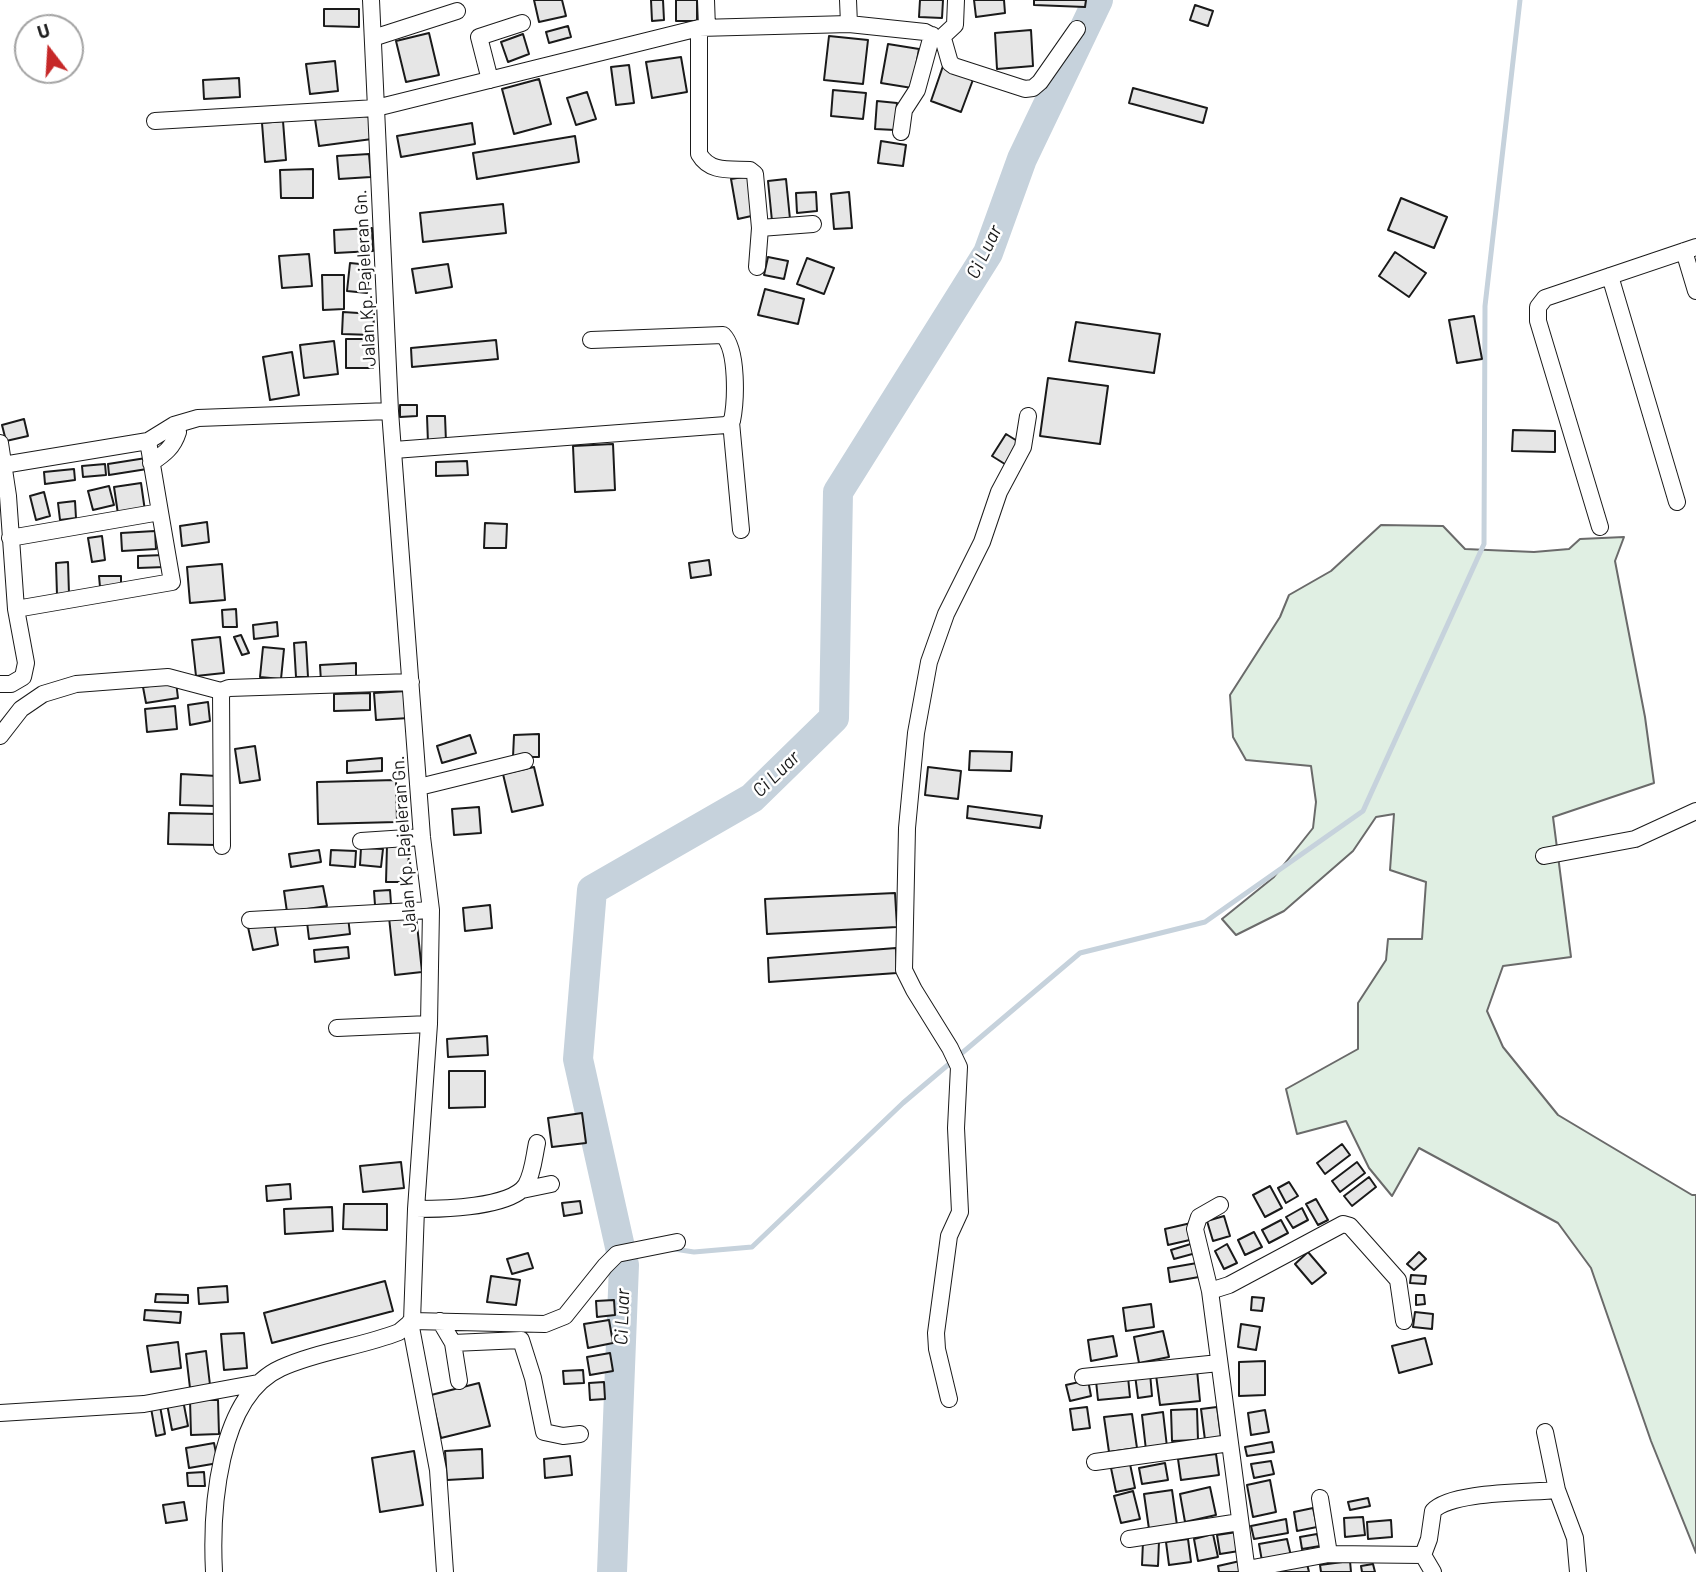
<!DOCTYPE html>
<style>
body{margin:0}
#map{position:relative;width:1696px;height:1572px;overflow:hidden;background:#fff;font-family:Barlow,sans-serif}
canvas{display:block}
.north{position:absolute;left:14px;top:14px;width:70px;height:70px;box-sizing:border-box;background:#fff;border:2px solid #a3a3a3;border-radius:50%;rotate:343deg;font-size:19px;font-weight:700;line-height:28px;text-align:center;color:#1a1a1a}
.north::after{content:'';display:block;margin:auto;width:24px;height:32px;background:#c62828;clip-path:polygon(50% 0,100% 100%,50% 72%,0 100%)}
</style>
<div id="map">
<canvas width="1696" height="1572"></canvas>
<div class="north">U</div>
</div>
<script>
const c = document.querySelector('canvas').getContext('2d');
c.lineJoin = 'round';
function fillPath(path, color) {
  c.fillStyle = color;
  c.fill(path, 'evenodd');
}
function stroke(path, color, width, dash) {
  c.strokeStyle = color;
  c.lineWidth = width;
  c.lineCap = dash ? 'butt' : 'round';
  c.setLineDash(dash || []);
  c.stroke(path);
}
function label(font, color, halo, rows, align = 'center') {
  c.font = font + ' Barlow,sans-serif';
  c.lineWidth = 5;
  c.setLineDash([]);
  c.textBaseline = 'middle';
  c.strokeStyle = halo;
  c.fillStyle = color;
  for (const [text, x, y, turn = 0] of rows) {
    c.save();
    c.translate(x, y);
    c.rotate((+turn || 0) * Math.PI / 180);
    c.textAlign = isNaN(turn) ? turn : align;
    if (halo) c.strokeText(text, 0, 0);
    c.fillText(text, 0, 0);
    c.restore();
  }
}
const green = new Path2D(`
 M1381 525 1443 526 1465 549 1534 552 1569 549 1580 539 1624 537 1615 561 1645 717 1654 783 1553 817 1571 957 1503 966 1487 1011 1503 1047 1558 1115 1692 1195H1696V1553L1651 1441 1591 1268 1558 1223 1419 1148 1392 1196 1369 1168 1346 1121 1297 1134 1286 1089 1358 1049V1003L1386 960 1388 939H1422L1426 882 1390 870 1394 814 1376 817 1353 851 1284 911 1236 935 1222 919 1274 877 1313 828 1316 802 1311 766 1246 760 1233 737 1230 695 1280 617 1289 595 1331 571Z`);
const stream = new Path2D(`
 M619 1243 633 1244
 M674 1249 694 1252 752 1247 903 1103 1080 953 1205 922 1363 811 1484 544 1485 306 1520 0`);
const river = new Path2D(`
 M612 1572 624 1265 578 1059 592 890 752 798 834 718 838 492 988 253 1022 159 1098 0`);
const building = new Path2D(`
 M534 0H562L566 16 539 22Z
 M651 0H663L664 20 652 21Z
 M676 0H697V21H676Z
 M920 0H943L942 18 919 17Z
 M974 0H1004L1005 13 976 17Z
 M1034 0H1086L1085 7 1034 5Z
 M1195 5 1213 11 1208 26 1190 20Z
 M324 9H359V27L324 26Z
 M568 26 571 37 549 43 546 32Z
 M1031 30 1033 66 997 69 995 33Z
 M429 33 439 75 406 82 396 41Z
 M523 34 529 54 508 62 501 42Z
 M829 36 868 40 863 84 824 80Z
 M888 44 919 49 912 88 881 83Z
 M681 57 687 92 652 98 646 62Z
 M335 61 338 91 310 94 306 64Z
 M629 65 634 103 616 105 611 67Z
 M943 66 974 77 961 112 931 101Z
 M239 78 240 97 204 99 203 80Z
 M539 79 551 124 514 134 502 89Z
 M1133 88 1207 108 1203 123 1129 103Z
 M833 90 866 93 863 119 831 116Z
 M587 92 596 119 576 125 567 98Z
 M877 101 897 103 895 130 875 129Z
 M368 112 372 139 319 146 315 119Z
 M283 121 286 160 265 162 262 123Z
 M472 123 475 144 401 157 397 136Z
 M575 136 579 162 477 179 473 153Z
 M881 141 906 145 903 166 878 163Z
 M369 154 371 177 339 179 337 156Z
 M313 169V198H281L280 170Z
 M749 176 756 215 738 219 731 179Z
 M786 179 790 219 772 221 768 181Z
 M816 192 817 211 797 213 796 193Z
 M849 192 852 228 834 229 831 194Z
 M1401 198 1447 217 1434 248 1388 230Z
 M503 204 506 233 423 242 420 213Z
 M372 228 373 251 335 253 334 230Z
 M1395 252 1426 273 1409 297 1379 276Z
 M309 254 312 286 282 288 279 256Z
 M768 257 788 261 784 279 764 275Z
 M807 258 834 268 824 294 797 284Z
 M350 263 370 265 367 293 347 291Z
 M448 264 452 287 416 293 412 269Z
 M322 275H344V309L323 310Z
 M765 289 804 299 798 324 758 315Z
 M343 312 374 314 373 335 342 334Z
 M1474 316 1482 359 1457 363 1449 320Z
 M1076 322 1160 334 1154 373 1069 361Z
 M346 339H373V368H346Z
 M496 340 498 359 412 367 411 348Z
 M334 341 338 374 304 378 300 345Z
 M292 352 299 395 270 400 263 357Z
 M1048 378 1108 386 1100 444 1040 436Z
 M400 405H417V416L400 417Z
 M427 416H445L446 442 428 443Z
 M24 419 28 436 6 441 2 425Z
 M1513 430 1555 431V452L1512 451Z
 M1006 434 1022 444 1008 466 992 456Z
 M613 444 615 490 575 492 573 446Z
 M146 458 147 469 109 475 108 464Z
 M467 461 468 475 436 476V462Z
 M105 464 106 475 83 477 82 466Z
 M74 469 75 480 45 484 44 472Z
 M141 483 145 511 118 514 114 487Z
 M109 486 114 505 93 510 88 491Z
 M44 492 50 516 36 520 30 496Z
 M75 501 76 518 60 520 58 503Z
 M207 522 209 542 182 546 180 526Z
 M485 523 507 524 506 548H484Z
 M155 531 156 549 122 551 121 533Z
 M102 536 105 560 92 562 88 538Z
 M164 555 165 567 138 568V556Z
 M709 560 711 575 691 578 689 563Z
 M68 562 69 594 57 595 56 563Z
 M222 564 225 600 190 603 187 567Z
 M99 576H121V587H100Z
 M236 609 237 627H223L222 610Z
 M277 622 278 636 254 639 253 625Z
 M241 635 249 653 242 655 234 637Z
 M220 637 224 673 196 676 192 640Z
 M306 642 308 677H296L294 643Z
 M263 647 284 649 281 679 260 677Z
 M356 663V680L321 682 320 665Z
 M176 682 178 698 146 703 143 687Z
 M407 691 409 718 376 720 374 693Z
 M370 693V710L334 711V694Z
 M208 702 210 721 190 725 188 705Z
 M175 706 177 729 147 732 145 709Z
 M539 734V757H513L514 735Z
 M470 735 476 753 442 763 437 746Z
 M255 746 260 780 240 783 235 749Z
 M970 751 1012 752 1011 771 969 770Z
 M382 758V771L347 773V761Z
 M534 767 543 805 512 812 503 774Z
 M928 767 961 771 958 799 925 795Z
 M181 774 217 776 216 806 180 805Z
 M396 780 397 822 318 824 317 782Z
 M968 806 1042 816 1040 828 967 818Z
 M479 807 481 833 454 835 452 809Z
 M169 813 218 814 217 845 168 844Z
 M387 845H409L408 882H386Z
 M361 848 383 849 381 867 360 865Z
 M319 850 321 862 291 867 289 854Z
 M331 850 356 851 355 867 330 865Z
 M323 886 327 906 287 912 284 891Z
 M390 890 391 904 375 905 374 891Z
 M895 893 897 927 767 934 765 899Z
 M490 905 492 928 465 931 463 908Z
 M416 915 422 972 395 975 389 917Z
 M348 917 350 934 309 939 307 922Z
 M274 922 278 945 253 950 248 927Z
 M348 947 349 958 315 962 314 950Z
 M896 948 897 973 769 982 768 958Z
 M487 1036 488 1055 448 1057 447 1039Z
 M449 1071H485V1107L449 1108Z
 M582 1113 586 1143 552 1147 548 1118Z
 M1342 1144 1350 1155 1325 1174 1317 1163Z
 M401 1162 404 1188 363 1192 360 1166Z
 M1357 1162 1365 1173 1340 1192 1332 1181Z
 M1369 1177 1376 1187 1352 1206 1344 1196Z
 M1289 1182 1298 1196 1286 1203 1278 1188Z
 M290 1184 291 1199 267 1201 266 1186Z
 M1270 1186 1282 1208 1265 1217 1253 1195Z
 M1316 1199 1328 1220 1318 1225 1306 1204Z
 M580 1201 582 1213 564 1216 562 1203Z
 M344 1204H387V1230L343 1229Z
 M332 1207 333 1231 285 1234 284 1209Z
 M1302 1208 1308 1220 1293 1228 1286 1217Z
 M1224 1216 1230 1236 1213 1241 1207 1221Z
 M1281 1220 1288 1233 1269 1243 1262 1230Z
 M1191 1223 1194 1239 1168 1245 1165 1229Z
 M1254 1232 1262 1247 1245 1255 1238 1240Z
 M1194 1243 1196 1253 1174 1259 1171 1250Z
 M1227 1244 1237 1263 1224 1269 1215 1251Z
 M1308 1252 1326 1273 1312 1284 1295 1264Z
 M1419 1252 1426 1259 1414 1270 1407 1264Z
 M528 1253 533 1268 512 1274 507 1259Z
 M1197 1263 1199 1277 1170 1282 1168 1268Z
 M1411 1275 1426 1276 1425 1284 1410 1283Z
 M491 1276 520 1280 516 1305 487 1302Z
 M385 1281 393 1311 272 1343 264 1313Z
 M227 1286 228 1302 199 1304 198 1288Z
 M156 1294 188 1295V1303L155 1302Z
 M1416 1295H1424L1425 1304 1416 1305Z
 M1252 1297 1264 1298 1262 1311 1251 1310Z
 M614 1300 615 1315 597 1317 596 1301Z
 M1151 1304 1154 1327 1126 1331 1123 1308Z
 M145 1310 181 1312 180 1323 144 1320Z
 M1415 1312 1433 1314 1432 1329 1413 1327Z
 M609 1320 613 1343 588 1348 584 1324Z
 M1241 1324 1260 1327 1256 1350 1238 1347Z
 M1163 1331 1169 1357 1139 1363 1134 1337Z
 M244 1333 247 1368 224 1370 221 1334Z
 M1113 1336 1117 1356 1091 1361 1088 1340Z
 M1425 1338 1432 1364 1399 1373 1392 1346Z
 M178 1342 181 1368 151 1372 147 1346Z
 M206 1351 210 1385 190 1388 186 1354Z
 M610 1353 613 1371 590 1375 587 1357Z
 M1265 1361V1395L1239 1396V1362Z
 M583 1370 584 1383 564 1384 563 1371Z
 M1197 1370 1200 1401 1160 1405 1156 1375Z
 M1150 1373 1152 1396 1138 1398 1135 1375Z
 M1128 1377 1130 1397 1098 1400 1096 1381Z
 M1088 1380 1091 1396 1070 1401 1066 1385Z
 M604 1382 605 1399 590 1400 589 1383Z
 M479 1383 490 1426 441 1438 431 1395Z
 M183 1400 188 1426 172 1430 167 1404Z
 M190 1400H218L219 1434 191 1435Z
 M160 1406 165 1434 156 1436 151 1408Z
 M1087 1407 1090 1428 1073 1430 1070 1409Z
 M1217 1407 1221 1438 1205 1440 1201 1409Z
 M1197 1409 1198 1440 1172 1441 1171 1410Z
 M1265 1410 1269 1432 1251 1435 1248 1413Z
 M1163 1412 1167 1447 1146 1450 1142 1415Z
 M1132 1414 1137 1448 1109 1452 1104 1417Z
 M1272 1442 1274 1452 1247 1456 1245 1447Z
 M214 1443 218 1463 189 1468 186 1448Z
 M482 1449 483 1478 447 1480 445 1451Z
 M414 1451 423 1505 380 1512 372 1458Z
 M1216 1454 1219 1475 1181 1480 1178 1459Z
 M570 1456 572 1475 545 1478 544 1459Z
 M1271 1461 1274 1474 1254 1478 1251 1464Z
 M1165 1463 1168 1480 1142 1484 1139 1468Z
 M1130 1464 1135 1488 1116 1492 1111 1468Z
 M204 1472 205 1486H188L187 1473Z
 M1270 1480 1276 1512 1253 1517 1247 1485Z
 M1210 1487 1216 1515 1185 1522 1180 1494Z
 M1172 1490 1177 1525 1149 1529 1144 1494Z
 M1133 1491 1140 1519 1121 1523 1114 1496Z
 M1368 1498 1370 1506 1350 1510 1348 1502Z
 M184 1502 187 1520 166 1523 163 1505Z
 M1313 1508 1317 1527 1297 1531 1294 1512Z
 M1363 1517 1365 1535 1345 1537 1344 1518Z
 M1286 1519 1288 1533 1254 1539 1251 1526Z
 M1391 1520 1392 1537 1368 1539 1367 1522Z
 M1237 1532 1239 1551 1220 1554 1217 1535Z
 M1213 1534 1218 1557 1198 1561 1194 1539Z
 M1317 1534 1320 1546 1302 1549 1300 1537Z
 M1188 1539 1191 1562 1169 1565 1166 1542Z
 M1287 1539 1291 1556 1262 1561 1259 1544Z
 M1143 1541H1159L1158 1566 1142 1565Z
 M1306 1560 1309 1572H1263Z
 M1240 1561 1242 1572H1219L1218 1566Z
 M1350 1561 1351 1572H1321L1320 1565Z
 M1373 1564 1375 1572H1362L1361 1566Z`);
const street = new Path2D(`
 M706 0 707 28
 M848 0 849 24
 M699 28V154C710 173 730 169 750 170L755 174 760 228 757 267
 M373 38 457 11
 M940 39 955 25 956 0
 M490 80 479 37 522 23
 M155 121 376 108 699 28 849 24 925 32 944 42 950 63 954 66 1025 89 1033 88 1040 82 1077 29
 M901 132 904 110 917 90 932 35
 M760 228 813 224
 M1684 251 1696 291
 M1610 276 1677 502
 M731 422 741 530
 M0 443 8 496 16 609 26 663 23 677 11 684H0
 M394 450 726 425 732 421C736 401 738 350 723 335L591 340
 M151 463C164 454 173 448 178 432L174 425
 M3 465 148 441 174 425 198 418 390 411
 M1600 527 1538 321V307L1545 298 1696 247
 M10 538 160 512 148 441
 M16 609 172 582 160 512
 M0 736 21 709 43 694 76 684 168 677 221 691
 M419 787 525 761
 M361 841 422 837
 M222 846 221 691 229 688 411 682
 M1544 856 1635 839 1696 811
 M250 920 431 910
 M337 1028 429 1024
 M522 1190 551 1184
 M1220 1205 1199 1217 1195 1229 1210 1291 1247 1572
 M416 1209C441 1209 511 1208 526 1185 533 1173 534 1157 537 1143
 M1210 1291 1229 1285 1343 1224 1350 1226 1398 1280 1404 1321
 M412 1321 545 1324 565 1316 605 1266 617 1254 677 1242
 M440 1321 453 1343 521 1340 533 1378 544 1432 563 1436 580 1434
 M410 1322 438 1470 445 1572
 M453 1343 459 1381
 M1083 1377 1219 1363
 M949 1399 937 1349 936 1333 949 1236 960 1212 956 1128 959 1067 950 1048 914 990 904 970 907 828 916 733 929 662 946 614 982 542 999 492 1023 447 1028 416
 M0 1413 144 1404 258 1383
 M1545 1432 1557 1490 1575 1538 1578 1572
 M1095 1462 1230 1443
 M1320 1498 1329 1554
 M1129 1539 1240 1522
 M1423 1555 1429 1539 1433 1511C1451 1491 1529 1493 1557 1490
 M1247 1569 1329 1554 1423 1555 1433 1572
 M214 1572C211 1512 217 1397 281 1368 318 1351 361 1347 399 1332L412 1321 416 1209 429 1024 431 910 422 837 390 411 371 0`);
const streetNames = [
 ["Jalan Kp. Pajeleran Gn.",365,278,-93],
 ["Jalan Kp. Pajeleran Gn.",404,844,-94]
];
const waterNames = [
 ["Ci Luar",984,252,-64],
 ["Ci Luar",776,774,-44],
 ["Ci Luar",622,1317,-88]
];
fillPath(green, '#e0efe3');
stroke(green, '#6a6a6a', 2);
stroke(stream, '#c6d2dc', 5);
stroke(river, '#c6d2dc', 30);
fillPath(building, '#e6e6e6');
stroke(building, '#1a1a1a', 2);
stroke(street, '#1a1a1a', 18);
stroke(street, '#fff', 16);
label('18px', '#1a1a1a', '#fff', streetNames);
label('italic 19px', '#1a1a1a', '#fff', waterNames);
</script>
